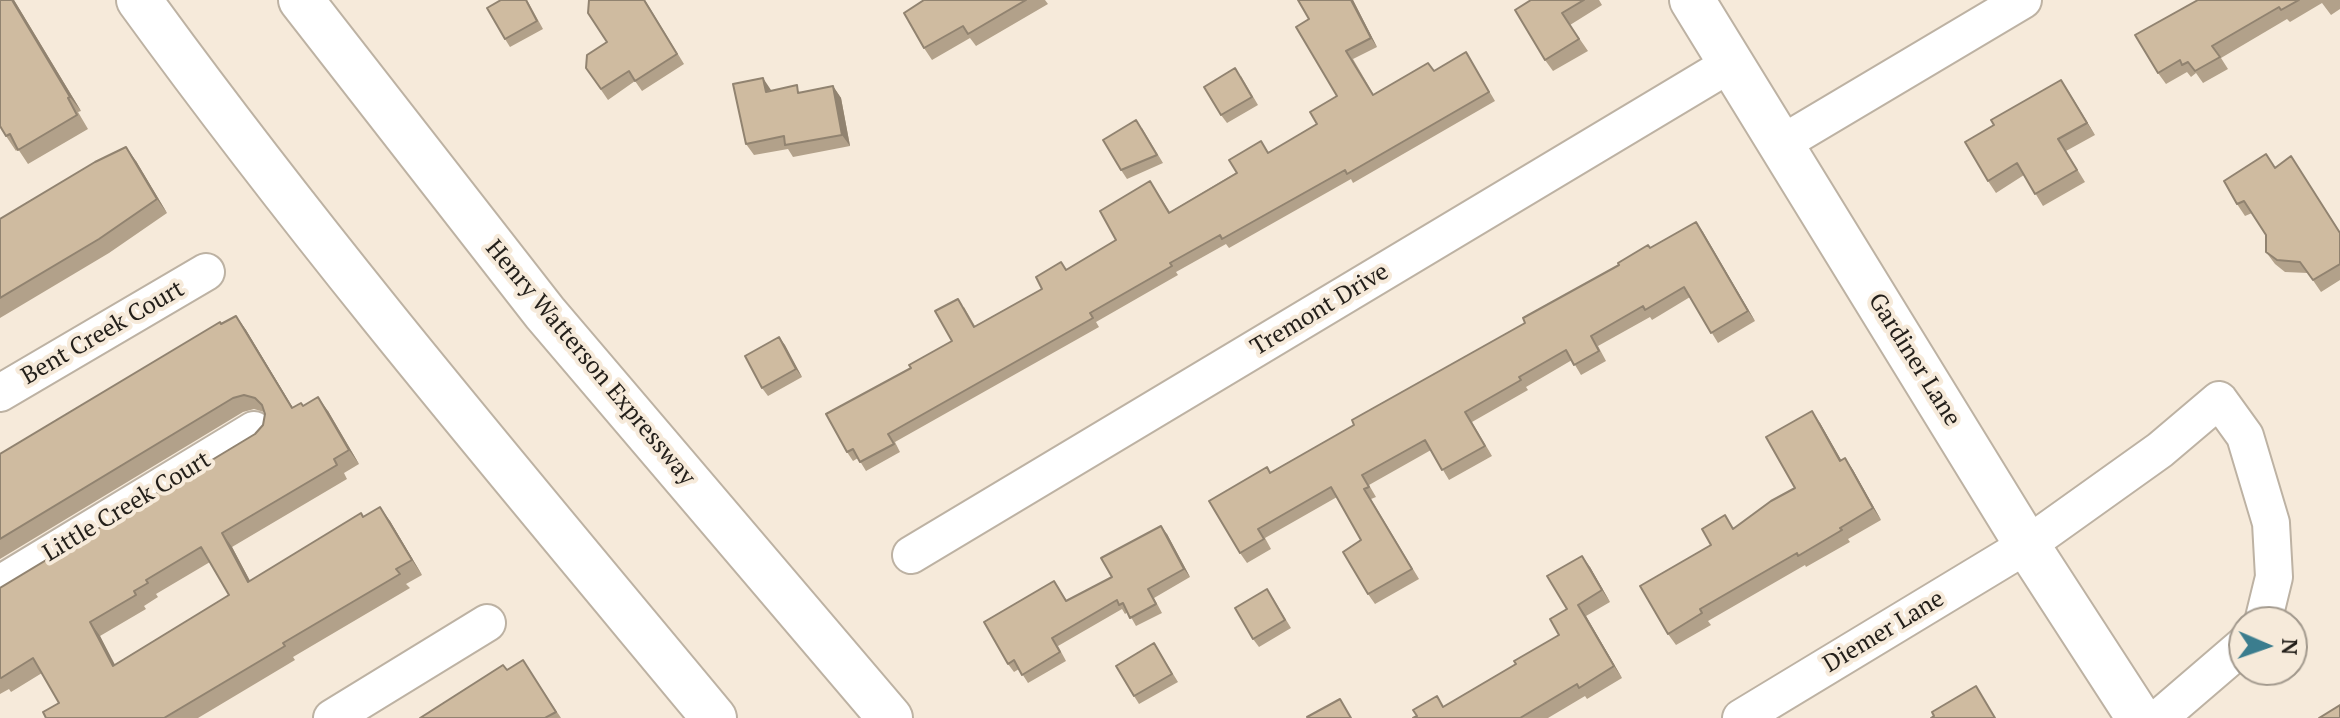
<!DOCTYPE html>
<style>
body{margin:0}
#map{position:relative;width:2340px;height:718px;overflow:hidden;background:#f6eada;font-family:"PT Serif",serif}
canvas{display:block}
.north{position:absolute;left:2228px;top:606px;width:80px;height:80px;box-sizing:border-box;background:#f6eada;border:2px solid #a2998d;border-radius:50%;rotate:92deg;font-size:22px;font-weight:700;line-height:32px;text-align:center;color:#231f1a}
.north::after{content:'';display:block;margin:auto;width:28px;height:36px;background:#3b7d8e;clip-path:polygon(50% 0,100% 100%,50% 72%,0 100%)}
</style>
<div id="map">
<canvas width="2340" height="718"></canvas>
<div class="north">N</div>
</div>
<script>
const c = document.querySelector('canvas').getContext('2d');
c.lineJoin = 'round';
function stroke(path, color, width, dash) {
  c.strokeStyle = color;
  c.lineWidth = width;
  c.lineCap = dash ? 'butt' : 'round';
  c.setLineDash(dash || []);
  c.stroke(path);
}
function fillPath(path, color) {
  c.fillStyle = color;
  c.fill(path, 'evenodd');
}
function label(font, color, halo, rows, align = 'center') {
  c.font = font + ' "PT Serif",serif';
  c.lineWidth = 8;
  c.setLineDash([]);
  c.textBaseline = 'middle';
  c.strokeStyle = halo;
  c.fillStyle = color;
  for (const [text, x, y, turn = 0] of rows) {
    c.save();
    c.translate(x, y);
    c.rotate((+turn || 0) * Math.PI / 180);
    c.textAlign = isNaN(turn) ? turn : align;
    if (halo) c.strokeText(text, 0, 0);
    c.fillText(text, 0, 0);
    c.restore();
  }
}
const minor = new Path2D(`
 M1781 144 2023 0
 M0 393 206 272
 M911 555 1730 64
 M0 584 254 430
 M332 718 487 623
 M1741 718 2027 545 2160 450 2219 400 2245 436 2271 523 2274 577 2263 622
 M2159 718 2244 645`);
const major = new Path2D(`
 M1692 0 2027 545 2139 718`);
const highway = new Path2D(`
 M139 0C319 248 518 482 714 718
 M301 0 545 313 890 718`);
const wall = new Path2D(`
 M0 0H14L81 111 78 112 88 129 28 164 18 149 16 151 6 136Z
 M501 0H527L543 29 510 47 505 39Z
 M589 0H645L684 64 642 91 635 81 608 100 586 68 607 42Z
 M924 0H1045L1048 4 976 46 970 38 932 60 924 48Z
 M1298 0H1353L1377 47 1353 59 1374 95 1434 71 1466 52 1495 101 1353 183 1351 179 1229 248 1226 244 1176 272 1178 275 1096 322 1099 327 895 442 900 452 866 471 858 458 853 461 847 452 911 368 952 341 964 307 975 326 1042 289 1067 269 1116 240 1150 181 1170 212 1317 124 1337 96 1309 19Z
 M1531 0H1599L1602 5 1570 25 1588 51 1553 71 1545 60Z
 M2198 0H2340V9L2331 15 2322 3 2290 22 2287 19 2221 58 2228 69 2203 83 2196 73 2191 77 2187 72 2166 84 2158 73Z
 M1241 76 1258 105 1227 123 1221 115Z
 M2061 80 2095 135 2066 151 2085 182 2043 206 2024 175 1996 193 1988 181 1994 125Z
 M833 86 841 98 850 146 793 157 788 149 754 155 746 144 771 90 802 92Z
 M1142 128 1163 163 1127 179 1121 170Z
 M2291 156 2340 232V280L2321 292 2308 273 2285 272 2275 264 2266 252V235L2252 213 2245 216 2237 204 2276 168Z
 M136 161 167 213 109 253 0 318V219Z
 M1696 222 1755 321 1718 343 1690 297 1652 320 1650 317 1598 346 1606 361 1581 375 1572 360 1526 387 1528 390 1472 422 1492 456 1449 480 1431 450 1369 485 1376 497 1371 499 1419 579 1375 604 1368 594 1361 540 1337 497 1265 538 1271 549 1247 563 1240 553 1271 472 1354 425Z
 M236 316 246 330 293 408 303 405 328 411 359 464 344 473 347 479 232 547 250 581 363 517 390 521 422 575 406 584 410 588 293 657 295 660 198 718H46L59 703 42 673 11 692 9 689 0 694V588L255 434 263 425 265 414 264 412 254 409 243 412 0 559V454ZM210 562 229 595 114 665 100 636 146 609 144 606 158 597 156 594Z
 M779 337 802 377 768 396 762 388Z
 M1820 423 1841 460 1845 458 1853 470 1881 520 1848 539 1850 542 1806 567 1805 565 1708 621 1711 625 1676 645 1668 634 1734 529 1795 488Z
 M1167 534 1190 577 1154 598 1162 613 1136 626 1128 612 1125 614 1122 609 1058 646 1066 661 1028 683 1019 669 1014 672 1008 664 1054 581 1067 601 1112 577Z
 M1590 567 1610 602 1586 616 1622 678 1587 699 1585 696 1548 718H1413L1444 706 1516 664 1559 635 1567 609Z
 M1273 598 1291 628 1259 647 1253 639Z
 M1154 643 1178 682 1139 704 1134 696Z
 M523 660 561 718H420L507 670Z`);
const shadedWall = new Path2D(`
 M12 0H14L81 111 70 97Z
 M1351 0H1353L1377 47 1371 38Z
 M763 78 771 90 766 92Z
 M2061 80 2069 92 2095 135 2087 123Z
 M833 86 841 98 850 146 842 135Z
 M126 147 136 161 167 213 157 199Z
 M1696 222 1703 232 1755 321 1748 311Z
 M236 316 246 330 302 423 292 408Z
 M779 337 785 345 802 377 796 369Z
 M318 397 328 411 359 464 349 450Z
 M1812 411 1820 423 1848 472 1840 461Z
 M1845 458 1853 470 1881 520 1873 508Z
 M380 507 390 521 422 575 412 560Z
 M1161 526 1167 534 1190 577 1184 569Z
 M222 533 232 547 258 596 248 582Z
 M1582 556 1590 567 1610 602 1602 590Z
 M1578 605 1586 616 1622 678 1614 666Z
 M90 622 100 636 123 680 113 666Z`);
const building = new Path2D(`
 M0 0H12L70 97 68 98 77 115 18 150 10 134 6 136 0 126Z
 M501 0H526L537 21 505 39 487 8Z
 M589 0H644L677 54 635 81 629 71 601 89 586 68 587 55 607 42 588 13Z
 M924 0H1026L968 34 963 26 924 48 904 13Z
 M1298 0H1351L1371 38 1346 51 1373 95 1428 63 1434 71 1466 52 1489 92 1347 174 1345 170 1222 239 1220 235 1170 263 1172 266 1090 313 1093 318 888 434 894 444 860 462 853 449 847 452 826 414 911 368 909 365 952 341 935 311 958 299 974 327 1042 289 1036 277 1061 262 1066 270 1116 240 1100 211 1150 181 1169 213 1237 173 1229 160 1261 141 1268 153 1317 124 1310 112 1337 96 1296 27 1309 19Z
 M1531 0H1584L1562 13 1579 39 1545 60 1515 10Z
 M2198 0H2299L2281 10 2279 7 2212 46 2220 57 2195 71 2188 62 2182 65 2180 60 2158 73 2135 35Z
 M1235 68 1252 97 1221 115 1204 87Z
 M763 78 766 92 797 85 798 93 833 86 842 135 785 145 784 136 746 144 733 84Z
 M2061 80 2087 123 2058 139 2077 170 2035 194 2017 163 1988 181 1965 142 1994 125 1991 120Z
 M1136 120 1157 155 1121 170 1103 140Z
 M126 147 157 199 99 239 0 298V219L95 162Z
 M2266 154 2275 168 2291 156 2340 233V264L2313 280 2300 262 2277 260 2266 252V235L2244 201 2237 204 2224 181Z
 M1696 222 1748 311 1711 333 1684 287 1645 310 1643 306 1591 336 1599 351 1574 365 1566 350 1519 377 1521 380 1465 412 1485 446 1442 470 1425 440 1362 475 1369 487 1364 489 1412 569 1368 594 1343 552 1361 540 1331 487 1258 529 1264 539 1240 553 1209 501 1267 467 1270 473 1354 425 1352 420 1525 323 1523 318 1619 265 1618 263 1648 245 1650 248Z
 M236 316 292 408 301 403 303 406 318 397 349 450 334 459 337 465 222 533 248 582 361 513 363 517 380 507 412 560 396 569 400 574 283 643 285 646 164 718H46L43 712 59 703 33 658 1 678 0 677V588L255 434 263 425 265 414 262 405 255 398 244 395 233 398 0 539V454L220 322 221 324ZM201 547 229 595 113 666 90 622 136 595 134 591 148 583 146 580Z
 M779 337 796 369 762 388 745 356Z
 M1812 411 1840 461 1845 458 1873 508 1840 528 1842 530 1798 556 1797 553 1700 609 1702 613 1668 634 1640 586 1711 545 1702 529 1725 515 1733 529 1771 501 1795 488 1766 437Z
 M1161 526 1184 569 1148 589 1156 604 1130 618 1123 603 1119 605 1117 600 1052 638 1060 652 1022 675 1014 660 1008 664 984 622 1054 581 1066 601 1112 577 1101 558Z
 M1582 556 1602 590 1578 605 1614 666 1579 688 1577 684 1520 718H1413L1417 716 1413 710 1437 696 1443 707 1516 664 1514 661 1559 635 1550 619 1567 609 1547 576Z
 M1267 589 1285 620 1253 639 1235 608Z
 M1154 643 1172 674 1134 696 1116 666Z
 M523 660 556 712 545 718H420L503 665 507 670Z
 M1976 686 1995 718H1931L1934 716 1932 712Z
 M1340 699 1351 718H1308L1307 717Z
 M2340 705V718H2319Z`);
const streetNames = [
 ["Tremont Drive",1320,310,-31],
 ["Bent Creek Court",103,333,-30],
 ["Gardiner Lane",1914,360,58],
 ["Henry Watterson Expressway",590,363,50],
 ["Little Creek Court",127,507,-31],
 ["Diemer Lane",1884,632,-31]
];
stroke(minor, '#bdb2a3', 40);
stroke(major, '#bdb2a3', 48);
stroke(highway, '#bdb2a3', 48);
stroke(minor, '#fff', 36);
stroke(major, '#fff', 44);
stroke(highway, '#fff', 44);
fillPath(wall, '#b2a18a');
fillPath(shadedWall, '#918370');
fillPath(building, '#cfbba0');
stroke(building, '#918370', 2);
label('24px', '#231f1a', '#f6eada', streetNames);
</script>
